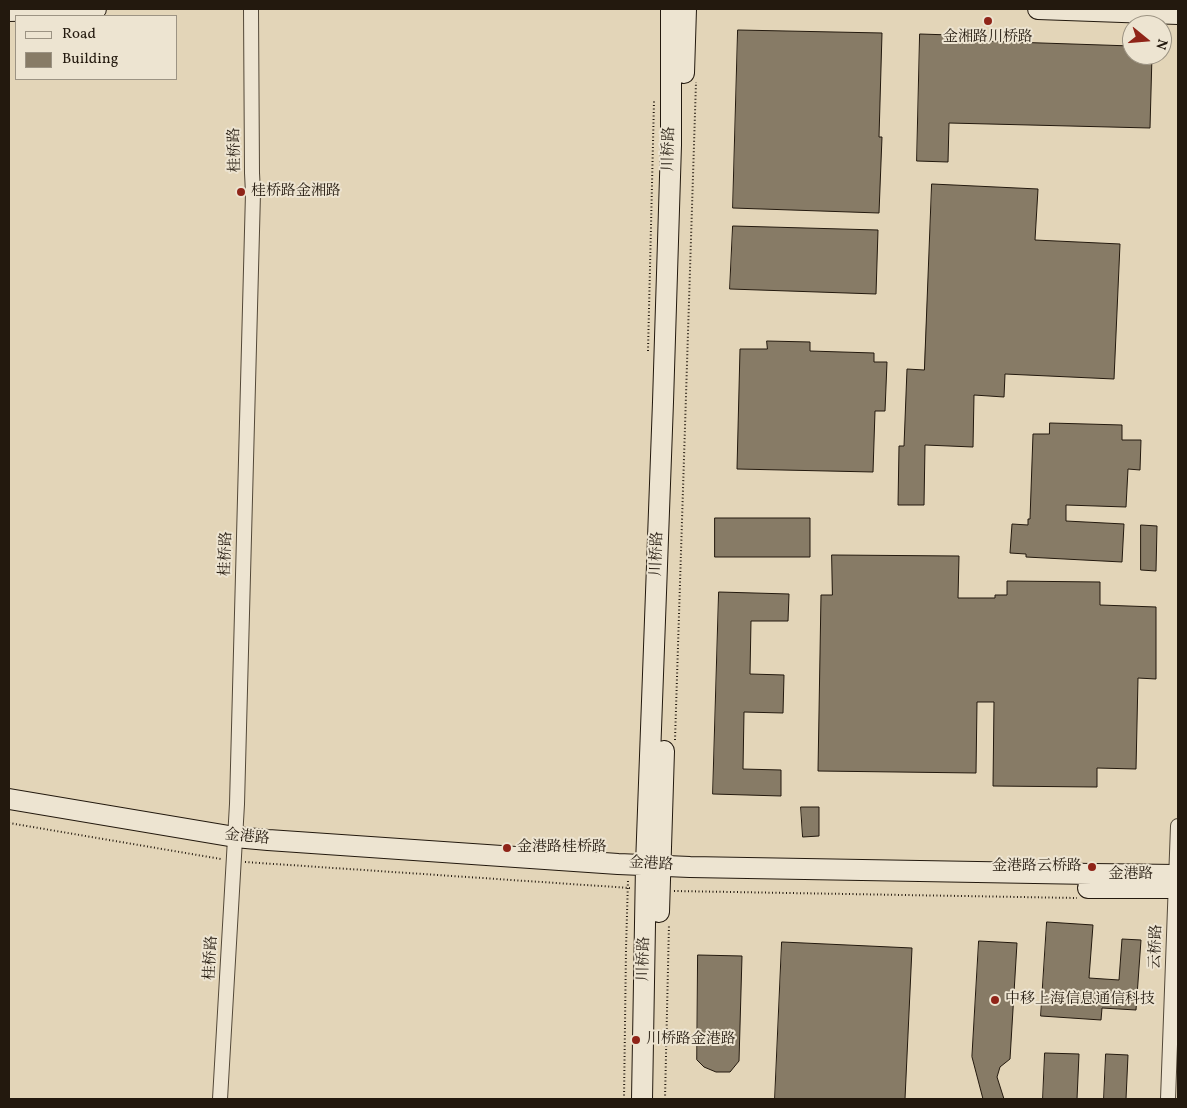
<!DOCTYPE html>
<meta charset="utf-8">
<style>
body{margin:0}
#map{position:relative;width:1187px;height:1108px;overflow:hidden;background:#e3d5b8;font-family:Vollkorn,serif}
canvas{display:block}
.frame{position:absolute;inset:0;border:10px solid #23190e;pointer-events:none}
.legend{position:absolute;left:15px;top:15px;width:162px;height:65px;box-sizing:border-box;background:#ede4d1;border:1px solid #9c9383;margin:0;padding:6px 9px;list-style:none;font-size:15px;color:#23190e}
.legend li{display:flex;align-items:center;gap:10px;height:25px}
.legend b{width:25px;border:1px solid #9c9383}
.north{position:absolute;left:1122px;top:15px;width:50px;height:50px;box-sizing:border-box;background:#ede4d1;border:1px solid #9c9383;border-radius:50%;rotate:107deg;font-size:14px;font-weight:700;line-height:20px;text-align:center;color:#23190e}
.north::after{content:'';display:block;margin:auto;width:18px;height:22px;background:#8f2418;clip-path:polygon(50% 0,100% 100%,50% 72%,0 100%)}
</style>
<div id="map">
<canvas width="1187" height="1108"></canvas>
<div class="frame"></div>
<ul class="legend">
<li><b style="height:6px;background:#ede4d1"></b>Road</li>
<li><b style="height:14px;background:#877b66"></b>Building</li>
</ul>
<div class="north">N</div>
</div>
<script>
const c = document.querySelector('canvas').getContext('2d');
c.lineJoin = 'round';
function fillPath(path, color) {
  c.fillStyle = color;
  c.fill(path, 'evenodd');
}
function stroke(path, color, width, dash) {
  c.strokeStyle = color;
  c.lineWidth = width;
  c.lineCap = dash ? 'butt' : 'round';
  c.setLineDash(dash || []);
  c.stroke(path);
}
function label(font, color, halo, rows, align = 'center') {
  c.font = font + ' Vollkorn,"Noto Serif SC",serif';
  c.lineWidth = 4;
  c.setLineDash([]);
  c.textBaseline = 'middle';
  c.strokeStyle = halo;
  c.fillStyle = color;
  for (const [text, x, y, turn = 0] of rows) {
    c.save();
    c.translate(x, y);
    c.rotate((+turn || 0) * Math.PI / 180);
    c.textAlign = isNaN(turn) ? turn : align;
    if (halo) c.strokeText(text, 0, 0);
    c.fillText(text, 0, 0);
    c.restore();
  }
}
const building = new Path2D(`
 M738 30 882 33 879 137H882L879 213 733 208Z
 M920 34 951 35V40L1132 46V55H1152L1150 128 949 123 948 162 917 161Z
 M932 184 1038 189 1035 240 1120 244 1114 379 1005 374 1004 397 974 395 973 447 925 445 924 505H898L899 446H904L907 369 924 370Z
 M733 226 878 230 876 294 730 289Z
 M767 341 810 342V351L874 353V362H887L885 411H875L873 472 737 469 740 349H767Z
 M1050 423 1122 425V440H1141L1140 470 1128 469 1126 507 1066 505V521L1124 524 1122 562 1026 557V554L1010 553 1012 524 1028 525V519H1030L1033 434H1049Z
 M715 518H810V557H715Z
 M1141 525 1157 526 1156 571 1141 570Z
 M832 555 959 556 958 598H995V595H1007V581L1100 582V605L1156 607V679L1138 678 1136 769 1097 768V787L993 786 994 702H977L976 773 818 771 821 595H832Z
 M719 592 789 594 788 621H751L750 674 784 675 783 713 744 712 743 769 781 770V796L713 794Z
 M801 807H819V836L803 837Z
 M1047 922 1093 925 1089 978 1119 980 1122 939 1141 940 1136 1010 1102 1008 1101 1020 1041 1016Z
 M979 941 1017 943 1010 1059 1000 1067 997 1077 1004 1099H983L972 1057Z
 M782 942 912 948 905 1099H775Z
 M698 955 742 956 739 1061 730 1072H716L704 1067 697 1060Z
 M1045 1053 1079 1054 1077 1099H1043Z
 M1106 1054 1128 1055 1126 1099H1104Z`);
const path = new Path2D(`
 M648 351 654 101
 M675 740 696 82
 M9 823 221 859
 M245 862 630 888
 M674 891 1077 898
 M624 1099 626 949 628 880
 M665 1099 669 924`);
const street = new Path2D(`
 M220 1099 237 804 253 193 252 173 251 9
 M1168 1099 1178 826`);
const secondary = new Path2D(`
 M1038 9 1178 14
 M9 11 96 9
 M684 73 686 9
 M9 799 235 837 268 840 618 864 690 867 1092 874 1178 875
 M1088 888H1178
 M659 912 664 751
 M642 1099 646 865 663 402 671 145V9`);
const markers = [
 [988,21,5,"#8f2418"],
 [241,192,5,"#8f2418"],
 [507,848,5,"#8f2418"],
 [1092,867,5,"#8f2418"],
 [995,1000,5,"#8f2418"],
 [636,1040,5,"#8f2418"]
];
const poiNames = [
 ["金湘路川桥路",988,38,"center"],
 ["桂桥路金湘路",251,192],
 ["金港路桂桥路",517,848],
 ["金港路云桥路",1082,867,"right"],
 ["中移上海信息通信科技",1005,1000],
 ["川桥路金港路",646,1040]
];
const streetNames = [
 ["川桥路",670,149,-89],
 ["桂桥路",236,150,-91],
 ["桂桥路",227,554,-88],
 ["川桥路",658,554,-88],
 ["金港路",247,838,6],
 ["金港路",651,865,3],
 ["金港路",1131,875],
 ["云桥路",1157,947,-88],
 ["桂桥路",212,958,-87],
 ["川桥路",645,959,-89]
];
fillPath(building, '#877b66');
stroke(building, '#23190e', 1);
stroke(street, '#534838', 16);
stroke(secondary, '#23190e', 22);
stroke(path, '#23190e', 2, [1, 2.5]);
stroke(street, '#ede4d1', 14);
stroke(secondary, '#ede4d1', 20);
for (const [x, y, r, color] of markers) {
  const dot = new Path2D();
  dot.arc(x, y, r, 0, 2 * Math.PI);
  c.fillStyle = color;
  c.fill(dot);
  stroke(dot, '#ede4d1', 2);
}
label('15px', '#23190e', '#ede4d1', poiNames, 'left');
label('15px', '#23190e', '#ede4d1', streetNames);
</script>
